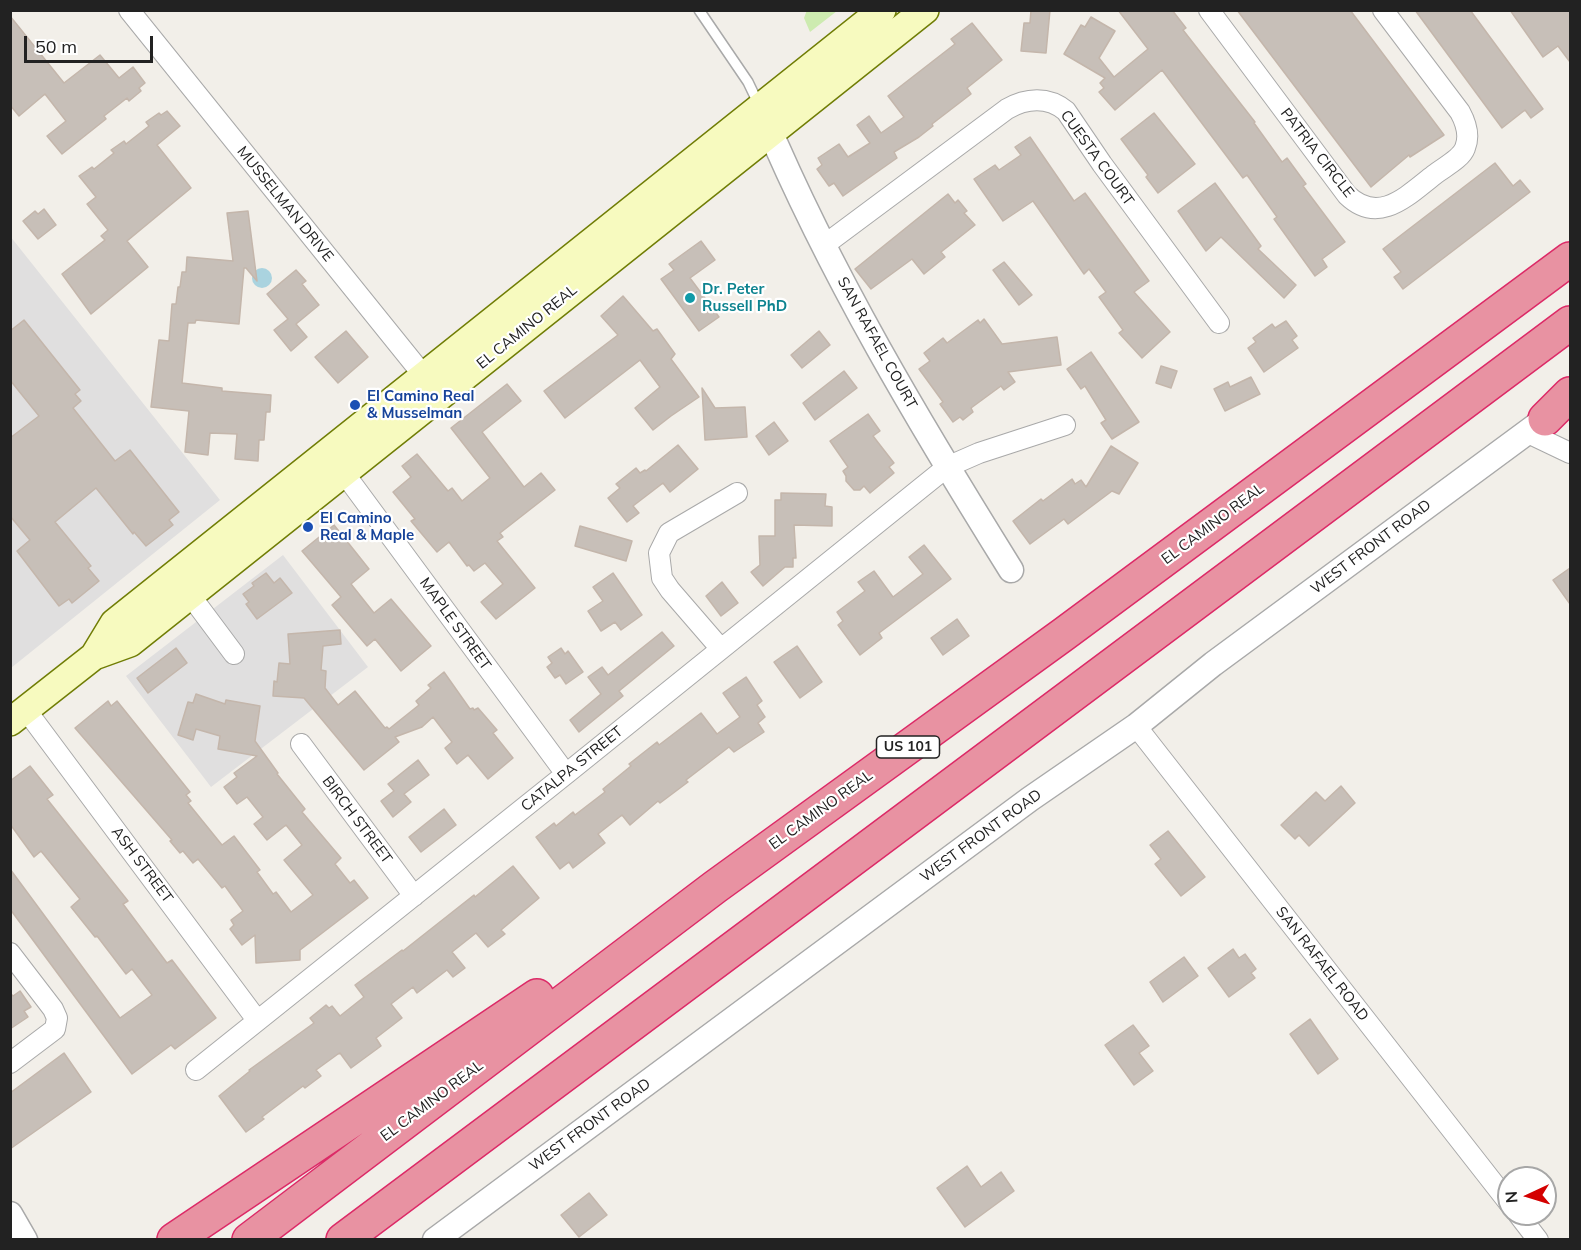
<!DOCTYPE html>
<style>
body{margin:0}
#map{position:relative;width:1581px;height:1250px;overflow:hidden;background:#f2efe9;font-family:Mulish,sans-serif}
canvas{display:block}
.frame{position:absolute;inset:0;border:12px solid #222;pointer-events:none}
.north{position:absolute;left:1497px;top:1166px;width:60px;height:60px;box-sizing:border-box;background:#fff;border:2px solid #a7a7a7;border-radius:50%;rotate:266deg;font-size:16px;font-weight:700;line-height:24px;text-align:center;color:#222}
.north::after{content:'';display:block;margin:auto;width:21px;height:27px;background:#d40000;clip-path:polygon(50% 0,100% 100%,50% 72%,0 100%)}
.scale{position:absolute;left:24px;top:36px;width:129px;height:27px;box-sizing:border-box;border:3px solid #222;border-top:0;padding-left:8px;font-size:18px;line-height:21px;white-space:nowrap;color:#222;-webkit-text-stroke:4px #fff;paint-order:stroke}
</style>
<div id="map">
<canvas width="1581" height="1250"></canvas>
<div class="frame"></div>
<div class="north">N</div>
<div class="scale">50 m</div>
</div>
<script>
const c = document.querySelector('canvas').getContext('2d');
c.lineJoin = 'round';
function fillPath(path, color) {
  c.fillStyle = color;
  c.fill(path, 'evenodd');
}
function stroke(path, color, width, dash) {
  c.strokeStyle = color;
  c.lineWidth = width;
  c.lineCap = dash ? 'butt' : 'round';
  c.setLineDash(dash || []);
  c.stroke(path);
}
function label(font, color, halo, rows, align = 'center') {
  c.font = font + ' Mulish,sans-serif';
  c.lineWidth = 4.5;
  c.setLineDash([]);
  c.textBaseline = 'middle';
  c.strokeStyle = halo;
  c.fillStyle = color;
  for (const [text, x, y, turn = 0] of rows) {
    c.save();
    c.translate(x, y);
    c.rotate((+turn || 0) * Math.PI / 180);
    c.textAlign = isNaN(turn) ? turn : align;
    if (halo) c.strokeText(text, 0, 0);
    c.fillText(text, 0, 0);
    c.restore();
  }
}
const residential = new Path2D(`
 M10 236 220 500 11 668H10Z
 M283 555 368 667 211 787 126 676Z`);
const grass = new Path2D(`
 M807 10H837V11L810 32 804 18Z`);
const water = new Path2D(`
 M252 278a10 10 0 1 1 20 0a10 10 0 1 1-20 0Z`);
const building = new Path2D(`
 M1031 10H1050L1046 53 1021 51 1024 23H1030Z
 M1118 10H1172L1186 28 1183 30 1255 122 1254 123 1282 162 1287 158 1306 184 1303 186 1345 242 1322 259 1327 267 1315 276 1274 219 1277 217 1247 175 1243 178 1162 70 1115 110 1099 92 1104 88 1100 83 1105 78 1064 54 1081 25 1085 27 1091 17 1115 31 1099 58 1114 77 1148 49Z
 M1237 10H1350L1444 135 1410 157 1409 155 1371 187Z
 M1415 10H1470L1543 109 1531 118 1525 110 1502 128Z
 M1510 10H1570V62L1558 46 1543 57Z
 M10 16 64 83 100 55 119 78 133 67 145 83 139 88 141 91 129 101 127 98 104 116 106 119 62 154 47 136 66 121 45 94 19 116 10 105Z
 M972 23 1002 60 967 88 971 94 932 124 933 126 919 137 894 152 897 158 843 196 834 183 829 186 817 169 822 165 818 158 839 144 848 157 870 143 857 125 869 116 881 133 904 117 888 96 955 44 951 39Z
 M167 111 180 126 157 145 191 188 127 241 148 267 91 314 62 274 105 240 101 236 108 230 87 204 96 197 79 176 92 167 94 169 114 153 111 150 124 141 126 144 149 126 146 122 159 113 161 115Z
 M1154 113 1195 164 1158 193 1146 177 1148 175 1121 139Z
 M1030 137 1074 201 1085 193 1149 281 1134 292 1170 332 1142 358 1119 333 1123 330 1099 297 1106 292 1089 269 1084 274 1033 201 1003 221 974 179 995 165 999 170 1021 155 1015 147Z
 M1495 163 1513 186 1520 180 1530 192 1403 289 1394 277 1401 272 1383 249Z
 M1215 183 1261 246 1258 249 1296 285 1284 298 1221 237 1206 251 1178 211Z
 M948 194 955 203 958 200 967 211 964 213 975 225 941 252 945 257 924 274 912 259 871 289 855 269Z
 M44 209 56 225 38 239 23 221 35 211 38 214Z
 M248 211 257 281 246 268H244L239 324 196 320 195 323H188L182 383 222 388V391L271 395 270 412H266L264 440H259L258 461 235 459 237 434 210 433 208 455 185 452 189 411 151 407 159 340 169 341 172 304H176L178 287H180L182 272H186L187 257 233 261 227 213Z
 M701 241 715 260 690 278 719 317 699 331 661 279 674 270 669 264Z
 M1004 262 1032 295 1019 305 993 270Z
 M296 270 306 281 302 284 319 305 296 324 307 337 291 351 274 330 288 319 267 294Z
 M623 296 653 331 657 329 675 354 671 359 699 397 671 416 653 430 635 408 660 387 640 360 565 418 544 391 618 335 601 316Z
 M984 319 1002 344 1057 337 1061 365 1008 372 1015 382 1004 390 1001 386 971 408 973 412 963 420 960 417 953 422 940 404 943 402 919 369 930 361 924 353 943 338 947 343 978 320 980 323Z
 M24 320 80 390 75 394 81 401 73 408 115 461 130 450 179 512 169 520 173 525 146 546 134 532 133 534 96 488 55 522 91 566 88 568 99 581 72 603 69 599 59 606 17 551 30 540 10 516V438L39 416 10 380V331Z
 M1286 321 1297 336 1292 340 1298 348 1264 372 1248 348 1256 342 1253 338 1272 324 1275 328Z
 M346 331 368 357 338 383 315 357Z
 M819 331 830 345 802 368 791 355Z
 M1091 352 1139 422 1112 439 1101 423 1106 420 1085 386 1081 389 1067 369Z
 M1161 366 1177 371 1171 388 1156 383Z
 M844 371 857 388 815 420 803 403Z
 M1251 377 1260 394 1225 411 1214 389 1228 382 1230 387Z
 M507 384 521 401 482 432 524 487 541 473 555 490 500 533 503 537 497 541 535 588 496 619 481 602 503 584 485 563 474 571 469 565 467 566 449 542 437 552 411 521 415 519 393 492 411 477 402 466 417 454 448 491 452 488 462 501 490 478 451 428Z
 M702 388 715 408 745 407 747 437 705 440Z
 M868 414 880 431 873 436 894 463 889 467 894 473 870 493 864 486 860 490H854L846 481V476L843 471 848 467 830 441Z
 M774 422 788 441 769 455 756 436Z
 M678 445 698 469 670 492 663 483 633 506 639 513 627 522 608 498 620 488 616 484 636 468 640 473 645 470 646 471Z
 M1111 446 1138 463 1119 494 1112 491 1068 524 1064 519 1030 544 1013 521 1041 499 1043 501 1072 479 1075 484 1081 480 1086 487Z
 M781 493 826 494 825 506 832 507V526L794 525 796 558H793V567H785L763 586 751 572 760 565 759 536H775V500H781Z
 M334 525 369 569 351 584 374 613 391 599 431 646 401 671 375 639 367 646 332 605 341 597 302 551Z
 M580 526 632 541 626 561 575 546Z
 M924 545 951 579 879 633 882 638 860 655 838 625 843 621 837 612 865 591 858 582 874 571 893 597 923 574 909 557Z
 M1570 568V604L1553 580Z
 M266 573 274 583 280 578 292 593 257 619 246 604 249 602 243 594 254 586 252 583Z
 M613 573 642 615 621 630 615 622 601 631 588 611 603 601 593 587Z
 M722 582 738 603 721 616 706 596Z
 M957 619 969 636 943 655 931 638Z
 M340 630 341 644 323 646 321 670 326 671 325 688 338 705 355 691 385 728 387 727 389 729 419 705 416 701 431 688 428 685 444 672 470 709 473 708 474 710 478 708 497 730 493 733 513 758 488 779 468 755 457 764 445 748 452 742 433 717 422 727 395 737 399 742 364 770 304 698 273 696 274 681 277 682 279 663 290 664 288 634Z
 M662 632 674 646 619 691 623 696 579 732 570 720 601 694 588 677 602 667 608 675Z
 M797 646 822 682 800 698 774 662Z
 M176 648 187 663 148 693 137 678Z
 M561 648 565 654 568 651 583 672 566 684 560 675 555 678 547 667 552 663 548 657Z
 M746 677 762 701 757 705 765 717 758 723 764 732 734 752 729 747 686 780 688 782 660 803 658 801 630 825 622 815 598 834 605 843 573 868 569 862 560 869 536 837 554 823 556 826 573 812 575 815 605 792 603 789 631 766 629 764 657 742 659 745 701 713 717 734 740 717 723 693Z
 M196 694 225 704 226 700 260 706 255 741 278 773 277 774 305 809 302 812 341 858 335 864 350 883 354 880 368 898 300 950V960L256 963 255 935 242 945 230 929 234 925 231 920 243 911 225 886 222 888 198 859 193 863 183 851 180 853 170 841 172 840 75 728 108 701 111 706 117 701 190 792 186 795 191 801 188 803 222 845 234 836 260 870 257 872 273 894 276 892 291 912 313 895 284 860 302 845 286 825 267 840 254 824 263 817 247 797 237 804 224 787 237 777 234 773 257 756 218 749 220 736 196 729 193 740 178 735 188 702 193 703Z
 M418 760 429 775 404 794 411 802 393 817 381 801 394 791 388 784Z
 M30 766 53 795 47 799 128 901 123 904 167 963 172 960 216 1018 175 1049 171 1045 132 1074 10 909V869L120 1018 152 995 132 969 126 974 97 936 95 937 71 907 80 899 41 851 34 857 10 824V781Z
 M1341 786 1355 803 1309 846 1299 835 1295 839 1281 825 1316 792 1325 801Z
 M444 809 456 825 421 852 409 837Z
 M1168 831 1205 877 1181 896 1155 864 1161 859 1150 845Z
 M513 866 539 898 501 930 505 934 488 947 476 933 452 952 465 968 453 977 447 970 417 993 413 987 391 1004 402 1018 376 1038 381 1046 351 1068 340 1053 338 1054 316 1070 321 1076 305 1088 303 1086 262 1117 264 1119 246 1132 219 1096 250 1071 249 1070 314 1023 310 1018 326 1005 329 1008 332 1006 340 1016 364 997 355 985 402 950 403 951 474 895 475 897Z
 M1233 949 1239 958 1245 954 1256 969 1251 973 1255 978 1229 997 1208 968Z
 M1184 957 1198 976 1163 1002 1150 982Z
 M20 991 31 1007 24 1011 28 1017 10 1029V993L13 996Z
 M1310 1019 1338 1059 1318 1074 1290 1034Z
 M1133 1025 1149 1046 1139 1053 1153 1071 1134 1085 1105 1045Z
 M64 1053 91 1092 10 1149V1093Z
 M967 1166 981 1187 1001 1172 1014 1191 965 1227 937 1188Z
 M589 1193 607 1215 579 1237 561 1215Z`);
const service = new Path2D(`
 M699 10 748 82 759 105`);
const minor = new Path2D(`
 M129 10 432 386
 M1209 10 1347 195C1379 226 1408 195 1434 175 1444 167 1461 159 1465 148 1470 136 1466 123 1460 112L1383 10
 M823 246 1007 109C1026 98 1048 96 1066 111L1102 164 1219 323
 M1526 432 1570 453
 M344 473 566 774
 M190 595 234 654
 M721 649 670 590 662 578 659 553 669 533 737 493
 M26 710 257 1020
 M1136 726 1509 1203
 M301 744 414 896
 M10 953 53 1009 57 1018 55 1029 10 1063
 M196 1070 566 774 947 467 979 453 1065 425
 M1518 1214 1538 1240`);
const tertiary = new Path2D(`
 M764 117C831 276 920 424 1011 570
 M10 1214 25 1240
 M435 1240 1030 799 1136 726 1213 664 1545 419`);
const secondary = new Path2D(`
 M94 656 130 643 925 10
 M10 722 94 656 114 623 882 10`);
const motorway = new Path2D(`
 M1545 419 1570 394
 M174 1240 537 996
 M249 1240 715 887 1064 634 1570 259
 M343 1240 1570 323`);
const markers = [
 [690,298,6,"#0f9aa8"],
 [355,405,6,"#1a4fb4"],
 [308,527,6,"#1a4fb4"]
];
const shields = [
 [908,747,63]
];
const shieldNames = [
 ["US 101",908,747]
];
const streetNames = [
 ["PATRIA CIRCLE",1317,153,52],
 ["CUESTA COURT",1097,158,54],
 ["MUSSELMAN DRIVE",285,204,51],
 ["EL CAMINO REAL",527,327,-39],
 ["SAN RAFAEL COURT",877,343,61],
 ["EL CAMINO REAL",1213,524,-37],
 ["WEST FRONT ROAD",1371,547,-37],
 ["MAPLE STREET",455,624,54],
 ["CATALPA STREET",572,769,-39],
 ["EL CAMINO REAL",821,810,-36],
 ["BIRCH STREET",357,820,53],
 ["WEST FRONT ROAD",981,836,-36],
 ["ASH STREET",142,865,53],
 ["SAN RAFAEL ROAD",1322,964,52],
 ["EL CAMINO REAL",432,1101,-37],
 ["WEST FRONT ROAD",590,1125,-36]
];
const cultureNames = [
 ["Dr. Peter",702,289],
 ["Russell PhD",702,306]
];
const transitNames = [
 ["El Camino Real",367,396],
 ["& Musselman",367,413],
 ["El Camino",320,518],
 ["Real & Maple",320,535]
];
fillPath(residential, '#e0dfdf');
fillPath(grass, '#cdebb0');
fillPath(water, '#aad3df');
fillPath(building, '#c7bfb8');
stroke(building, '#c4b6ab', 1.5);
stroke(service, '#a9a9a9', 12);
stroke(minor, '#a9a9a9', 22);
stroke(tertiary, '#a9a9a9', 27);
stroke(secondary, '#707d05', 30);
stroke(motorway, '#dc2a67', 36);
stroke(service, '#fff', 9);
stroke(minor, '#fff', 20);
stroke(tertiary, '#fff', 24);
stroke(secondary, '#f7fabf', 27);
stroke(motorway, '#e892a2', 33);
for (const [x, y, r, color] of markers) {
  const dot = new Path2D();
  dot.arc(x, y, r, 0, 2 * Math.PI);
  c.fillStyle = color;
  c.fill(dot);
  stroke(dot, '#fff', 2);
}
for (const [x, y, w] of shields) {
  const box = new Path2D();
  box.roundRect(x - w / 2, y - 11, w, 22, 4.5);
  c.fillStyle = '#fff';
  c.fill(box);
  stroke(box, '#222', 1.5);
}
label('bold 14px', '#222', null, shieldNames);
label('15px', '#222', '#fff', streetNames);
label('bold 15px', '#0d838f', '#fff', cultureNames, 'left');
label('bold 15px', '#164399', '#fff', transitNames, 'left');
</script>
